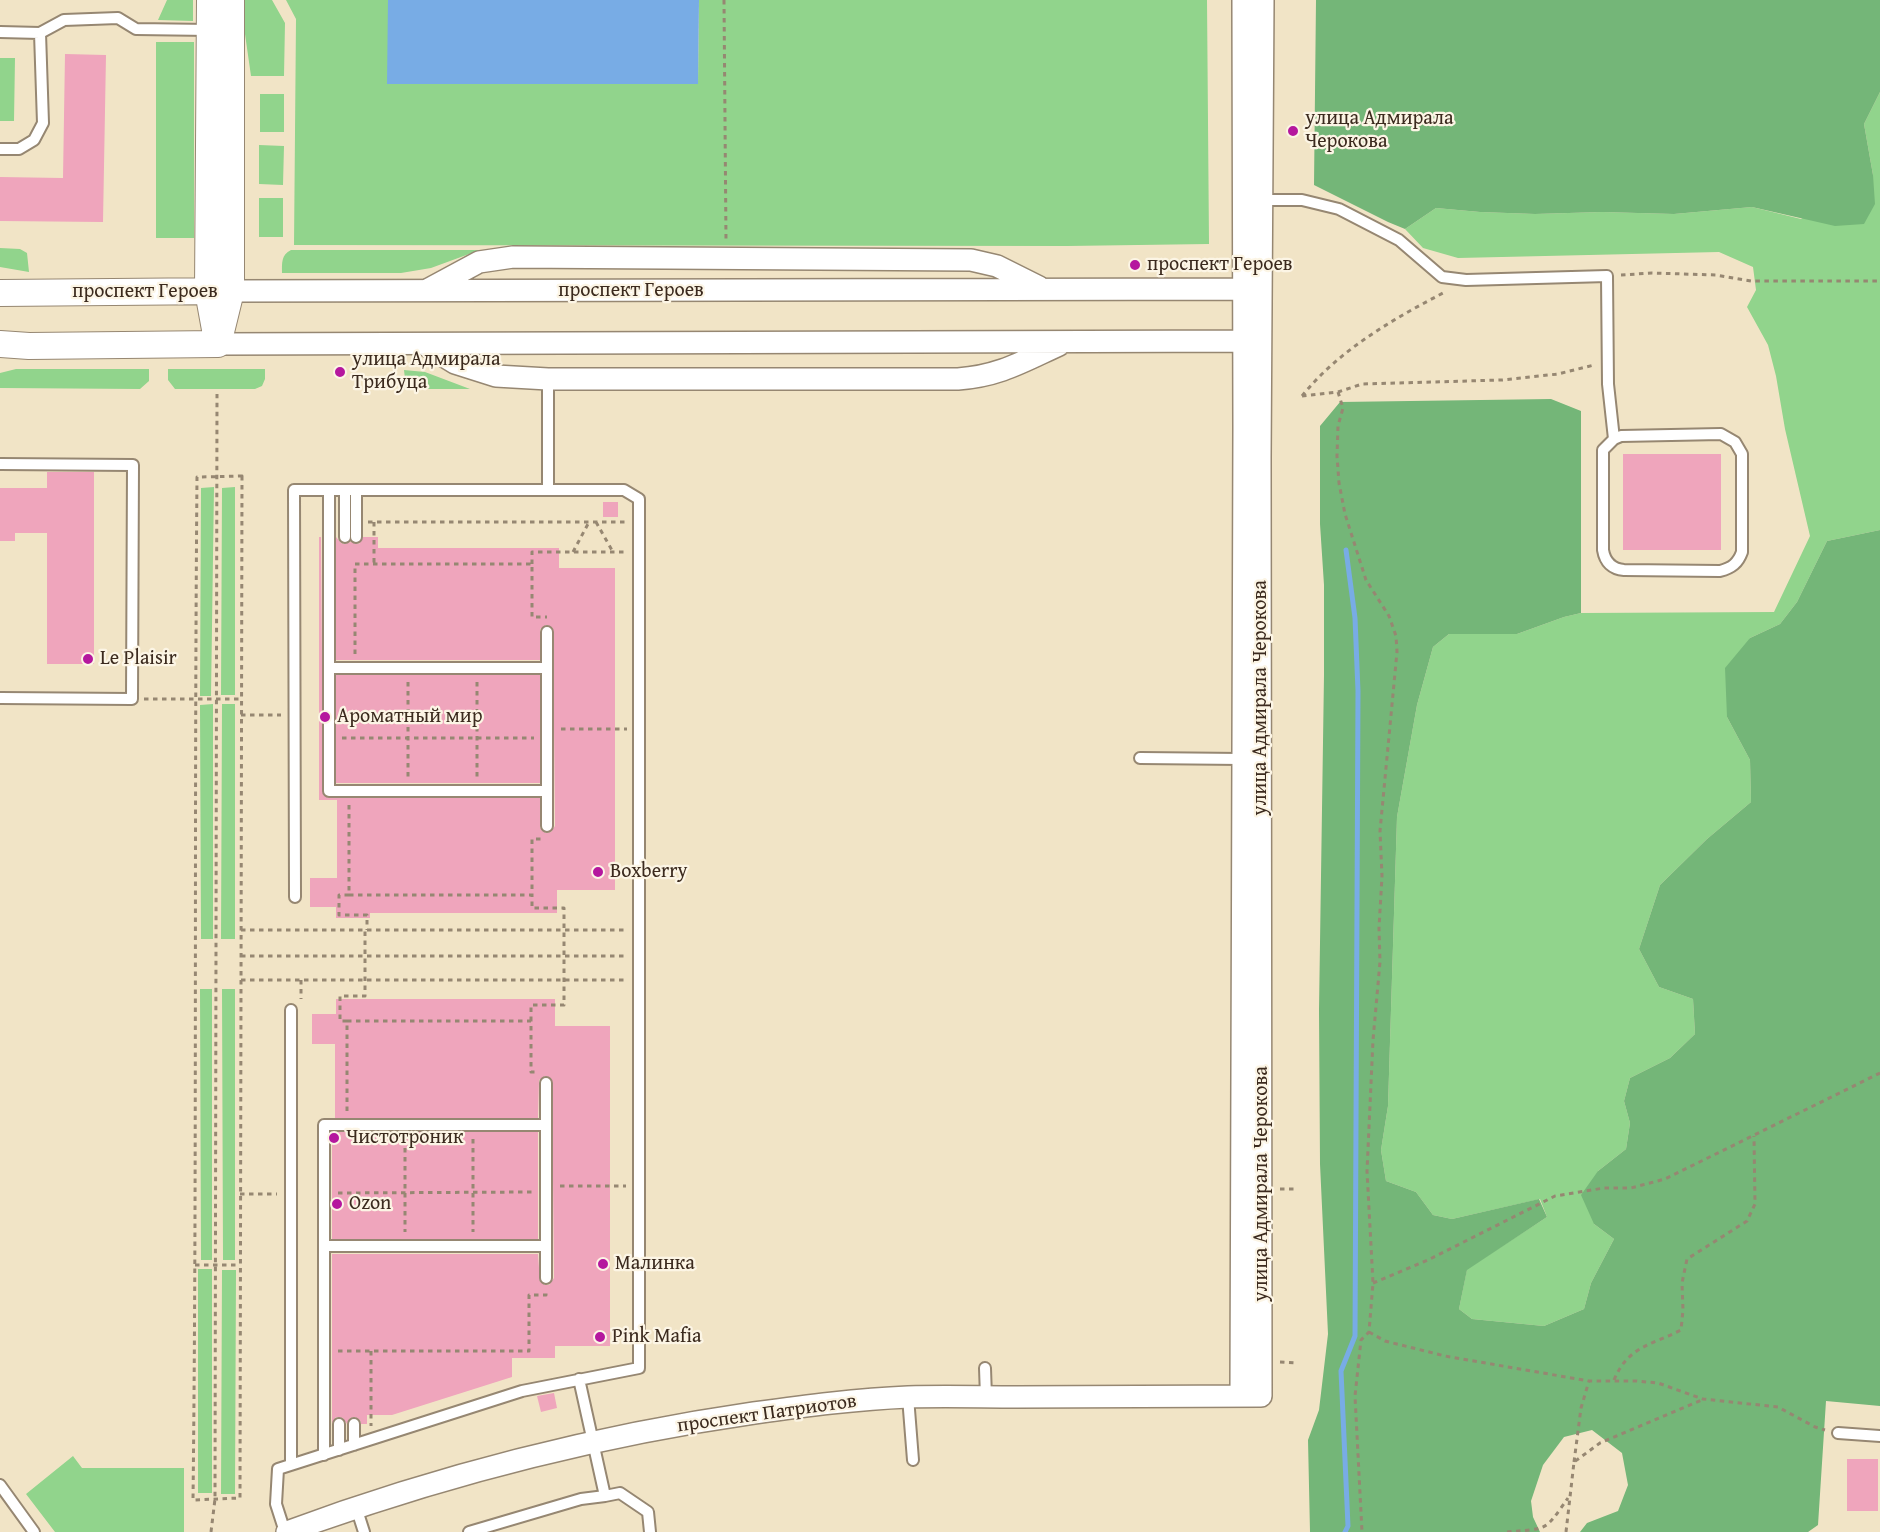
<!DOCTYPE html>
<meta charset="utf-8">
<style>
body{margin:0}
canvas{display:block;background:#f1e4c6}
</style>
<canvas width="1880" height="1532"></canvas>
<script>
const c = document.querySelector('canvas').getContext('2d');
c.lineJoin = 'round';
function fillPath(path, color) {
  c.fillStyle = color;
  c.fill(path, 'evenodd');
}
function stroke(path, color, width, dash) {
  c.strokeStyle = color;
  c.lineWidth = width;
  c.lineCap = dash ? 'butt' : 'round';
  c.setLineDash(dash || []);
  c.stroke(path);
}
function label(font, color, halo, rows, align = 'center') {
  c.font = font + ' "Gentium Book Plus",serif';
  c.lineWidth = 4.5;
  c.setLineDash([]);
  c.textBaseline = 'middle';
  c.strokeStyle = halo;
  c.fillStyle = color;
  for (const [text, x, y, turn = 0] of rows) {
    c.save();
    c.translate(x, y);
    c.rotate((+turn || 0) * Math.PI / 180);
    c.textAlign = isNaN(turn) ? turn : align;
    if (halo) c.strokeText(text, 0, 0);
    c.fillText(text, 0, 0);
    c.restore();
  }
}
const green = new Path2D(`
 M167 0H193V21L158 20Z
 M245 0H272L285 23 284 76H251L244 27Z
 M286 0H388V84L698 83 699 0H1207L1209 244 1067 246 294 245 296 19Z
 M156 42H194V238H156Z
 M0 58H15L14 121H0Z
 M1880 92V530L1827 541 1797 602 1780 624 1750 638 1727 717 1750 760 1751 802 1707 839 1660 885 1639 949 1659 987 1693 999 1695 1034 1670 1058 1630 1078 1624 1101 1630 1123 1626 1149 1598 1171 1594 1224 1614 1239 1591 1283 1584 1309 1544 1326 1472 1319 1459 1309 1467 1269 1547 1217 1540 1199 1452 1219 1433 1215 1416 1192 1386 1181 1381 1150 1388 1106 1397 817 1417 705 1433 647 1449 634H1517L1564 617 1581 613 1774 612 1810 536 1785 429 1776 376 1768 345 1747 307 1756 290 1753 267 1719 252 1458 258 1423 248 1405 229 1436 208 1480 212 1535 214 1602 212 1674 214 1752 207 1801 219 1873 175 1864 124Z
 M260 94H284V132H260Z
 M259 145 284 146 283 185 259 184Z
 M259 198H283V237H259Z
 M0 248 20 249 27 253 29 272 0 267Z
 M291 250H480L431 268 401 273H282C282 263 281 255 291 250Z
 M16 369H149V381L140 389 0 388V373Z
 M168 369H265V379L262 386 255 389H175L168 380Z
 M404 370 425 372 470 389H414C405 385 405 379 404 370Z
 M214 487 211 696H200L201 488Z
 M235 487V695H221L222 488Z
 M213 704V939H201L200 705Z
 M222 704H235V939H221Z
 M200 989H212V1260H201Z
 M222 989H235V1260H223Z
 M198 1269H212V1493H198Z
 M222 1270H236L235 1494H221Z
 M73 1456 82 1468H184V1532H55L26 1494Z`);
const forest = new Path2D(`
 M1316 0H1880V92L1864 124 1873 175 1875 204 1864 224 1835 226 1752 207 1674 214 1602 212 1535 214 1480 212 1436 208 1405 229 1388 222 1314 185Z
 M1551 399 1581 411V613L1564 617 1517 634H1449L1433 647 1417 705 1397 817 1388 1106 1381 1150 1386 1181 1416 1192 1433 1215 1452 1219 1539 1199 1547 1217 1467 1270 1459 1309 1472 1319 1544 1326 1584 1309 1591 1283 1614 1239 1594 1224 1581 1195 1598 1171 1626 1149 1630 1123 1624 1101 1630 1078 1670 1058 1695 1034 1693 999 1659 987 1639 949 1660 885 1707 839 1751 802 1750 760 1727 717 1725 668 1750 638 1780 624 1797 602 1827 541 1880 530V1406L1826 1401 1818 1525 1808 1532H1580L1587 1523 1618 1511 1628 1485 1622 1453 1592 1430 1564 1437 1543 1465 1531 1501 1533 1517 1540 1532H1310L1308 1440 1319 1410 1328 1334 1320 1164 1319 1010 1324 675V585L1320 524V426L1340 402Z`);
const water = new Path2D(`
 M388 0H699L698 84H387Z`);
const stream = new Path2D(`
 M1345 1532 1348 1526 1341 1371 1355 1336 1358 691 1355 618 1346 550`);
const building = new Path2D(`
 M65 54 106 55 103 222 0 221V177L63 178Z
 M1623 454H1721V550H1623Z
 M47 472H94V664H47V533H15V541H0V488H47Z
 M603 502H618V517H603Z
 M319 537H321L323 795 329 798H540V827L541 830 546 833 551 832 555 826 553 628 546 625 540 629V660H336V537L341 543 344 544 351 542 359 544 363 537H378V548H559V568H615V890H557V913H370V918H336V907H310V878H337V800H319Z
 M336 675H540V783H336Z
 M336 999H555V1026H610V1346H555V1358H512V1377L392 1415H367V1424H361L360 1420 355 1417 350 1418 347 1424 343 1418 336 1417 332 1424V1254H538L540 1282 545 1285H549L554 1278 552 1079 545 1076 539 1080 538 1118H335V1044H312V1014H336Z
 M332 1132H538V1239H332Z
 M554 1393 557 1408 541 1412 537 1396Z
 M1847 1459H1878V1511H1847Z`);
const path = new Path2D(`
 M724 0 726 241
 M1621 275 1652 273 1716 275 1751 281H1880
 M1338 392 1343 408 1338 426 1337 456 1339 483 1345 514 1366 580 1389 616 1396 636 1397 652 1380 831 1382 876 1379 928 1380 962 1373 1040 1367 1171 1373 1283 1369 1332 1361 1340 1355 1396 1362 1532
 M1302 396 1338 392 1362 384 1502 380 1558 374 1594 365
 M1302 396C1339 350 1393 319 1445 292
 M242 476 240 1498 193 1500C197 1159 194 818 197 477Z
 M368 522H625
 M374 522V564
 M596 522 613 552
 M573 552 589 522
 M532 564V552H626
 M355 654V564H532V617H547
 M408 682V777
 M477 682V777
 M144 699H241
 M241 715H281
 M561 729H627
 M342 738H534
 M349 805V895H532V839H541
 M349 895H339V915H367V930
 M241 930H625
 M241 956H626
 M241 980H626
 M301 980V999
 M347 1021H340V996H365V930
 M531 1021V1005H564V908H532V895
 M347 1111V1021H531V1072H538
 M405 1139V1232
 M473 1139V1232
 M560 1186H626
 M1280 1189H1296
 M338 1193 532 1192
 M240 1194H277
 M195 1265H240
 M1373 1283 1428 1260 1555 1196 1604 1188H1631L1665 1179 1880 1073
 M1369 1332 1385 1341 1445 1356 1589 1381H1636L1658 1383 1703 1399 1778 1407 1815 1427 1825 1430
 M338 1351H529V1295H546V1292
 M371 1351V1426
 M1280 1362 1296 1363
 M1614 1380C1628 1346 1652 1345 1681 1330L1683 1310 1682 1283 1687 1259 1747 1221 1755 1204 1754 1136
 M1574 1462 1581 1408 1589 1381
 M211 1532 215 1499 217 394
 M1507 1532C1549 1528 1544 1532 1568 1498
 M1566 1532 1574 1462 1600 1443 1702 1400`);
const service = new Path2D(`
 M0 32 40 33
 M0 149H19L34 140 43 123 40 33 64 20 118 18 136 29 210 30
 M1262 200H1302L1339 209 1399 240 1442 277 1466 280 1607 276 1608 384 1614 439
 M1721 434 1735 442 1742 454V552C1738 563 1732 568 1720 571L1624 570C1612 569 1605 562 1603 550V450L1614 439 1621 436Z
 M0 464 133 465 132 699 0 698
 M329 490V791H547V632
 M345 490V537
 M356 490V537
 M329 668H547
 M1140 758 1242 759
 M547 791V826
 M295 897 294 490H548
 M291 1010V1465
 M546 1083V1125
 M324 1246H546
 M985 1368 986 1397
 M579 1379 605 1496 620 1493 648 1512 650 1532
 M908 1397 913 1460
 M339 1424V1450
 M354 1424V1445
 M1838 1433 1880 1436
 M324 1455V1125H546V1278
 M0 1485 34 1532
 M356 1507 364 1532
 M285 1532 276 1504 278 1469 522 1391 639 1368V499L624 490H548V379
 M469 1532 581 1499 605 1496`);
const minor = new Path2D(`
 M427 290 479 262 513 257 971 260 997 266 1039 287
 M231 291 1256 289
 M218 344 1259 341
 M424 344 455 363 496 376 548 379H958C999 376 1022 362 1059 345
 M1241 1396 1244 428 1243 0
 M287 1532C439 1476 595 1436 754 1413 805 1406 857 1399 908 1397 944 1396 981 1397 1017 1397 1099 1396 1180 1396 1261 1396L1260 458 1263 0`);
const tertiary = new Path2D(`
 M210 0 208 291 216 335
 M0 293 225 291
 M0 344 29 346 218 344
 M218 344 231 291V0`);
const markers = [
 [1293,131,6,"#b5179e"],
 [1135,265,6,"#b5179e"],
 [340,372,6,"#b5179e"],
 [88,659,6,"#b5179e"],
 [325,717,6,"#b5179e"],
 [598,872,6,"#b5179e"],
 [334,1138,6,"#b5179e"],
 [337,1204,6,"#b5179e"],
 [603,1264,6,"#b5179e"],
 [600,1337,6,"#b5179e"]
];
const poiNames = [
 ["улица Адмирала",1305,119],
 ["Черокова",1305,142],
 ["проспект Героев",1147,265],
 ["улица Адмирала",352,360],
 ["Трибуца",352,383],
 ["Le Plaisir",100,659],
 ["Ароматный мир",337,717],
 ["Boxberry",610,872],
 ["Чистотроник",346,1138],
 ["Ozon",349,1204],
 ["Малинка",615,1264],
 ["Pink Mafia",612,1337]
];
const streetNames = [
 ["проспект Героев",631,291],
 ["проспект Героев",145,292],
 ["улица Адмирала Черокова",1261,698,-90],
 ["улица Адмирала Черокова",1262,1184,-90],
 ["проспект Патриотов",767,1414,-8]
];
fillPath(green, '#91d48c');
fillPath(forest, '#74b678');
fillPath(water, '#78ace5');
stroke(stream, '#78ace5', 5);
fillPath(building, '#efa5bc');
stroke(service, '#968772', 14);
stroke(minor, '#968772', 24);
stroke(tertiary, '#968772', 28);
stroke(path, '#968772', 3, [4.5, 4.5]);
stroke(service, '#fff', 10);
stroke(minor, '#fff', 21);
stroke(tertiary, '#fff', 26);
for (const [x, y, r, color] of markers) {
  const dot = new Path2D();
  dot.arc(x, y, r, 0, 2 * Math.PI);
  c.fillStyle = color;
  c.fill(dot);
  stroke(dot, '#fcf5e5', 2);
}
label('20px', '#3b2a1e', '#fcf5e5', poiNames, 'left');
label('20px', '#3b2a1e', '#fcf5e5', streetNames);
</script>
